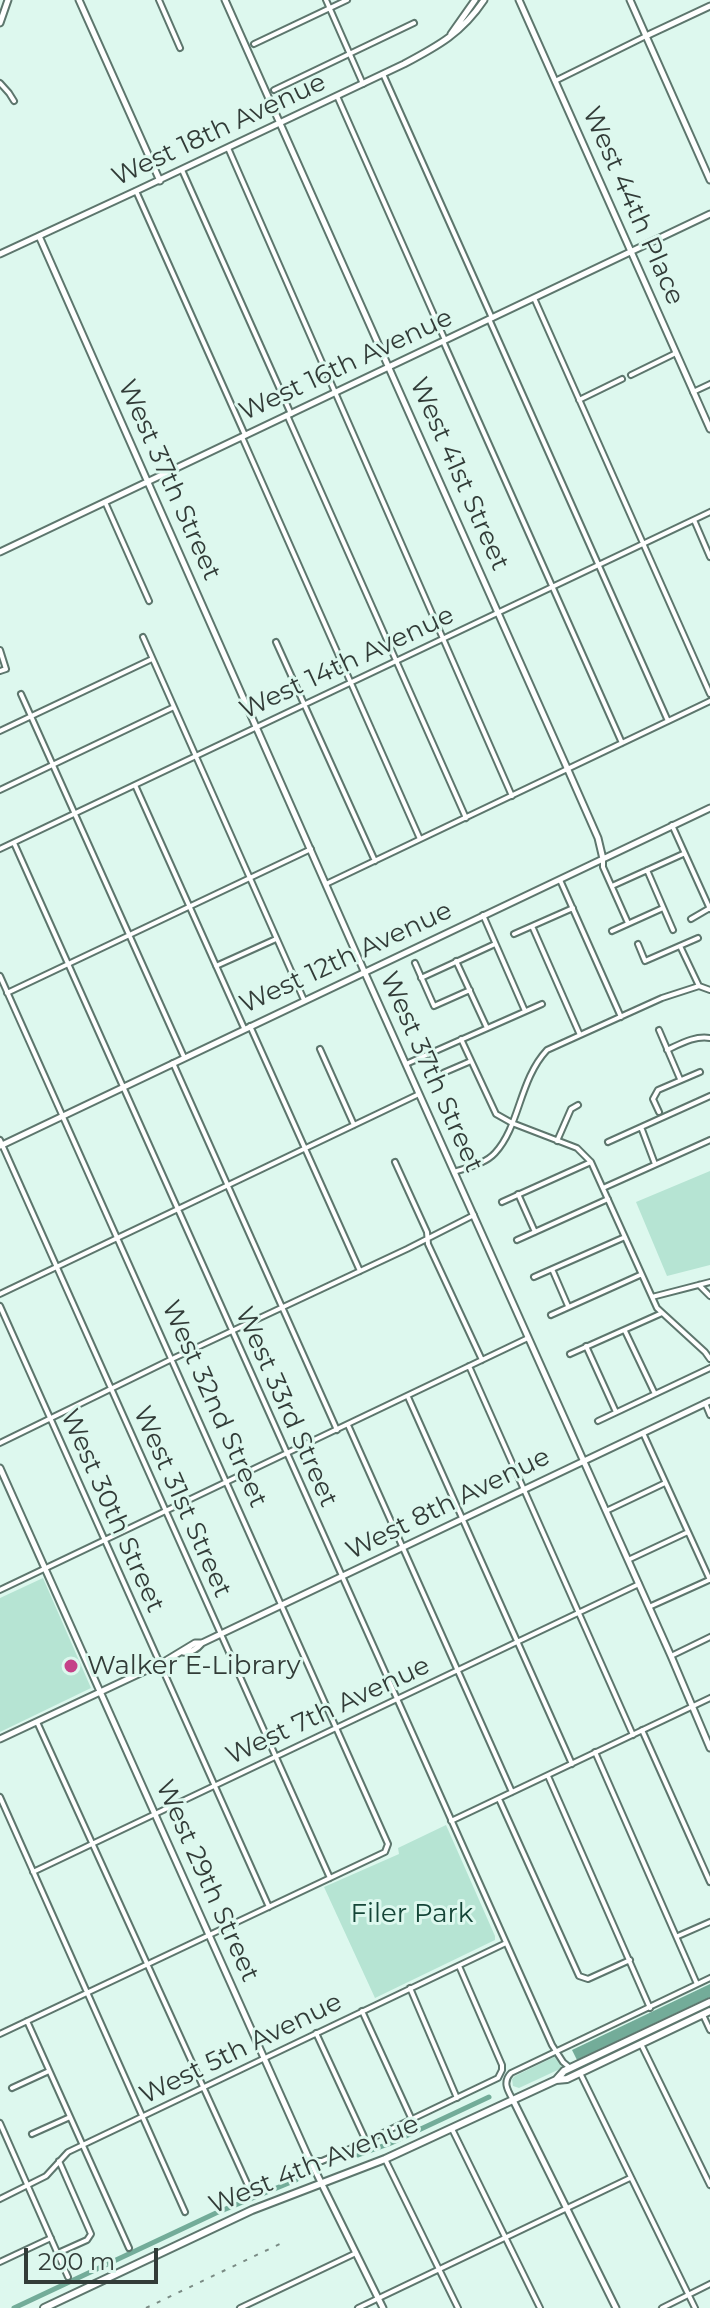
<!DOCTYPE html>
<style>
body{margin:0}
#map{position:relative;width:710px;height:2308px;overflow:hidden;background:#ddf8ee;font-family:Montserrat,sans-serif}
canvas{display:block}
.scale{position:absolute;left:24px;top:2248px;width:134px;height:36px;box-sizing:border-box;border:4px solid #323c38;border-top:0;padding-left:10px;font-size:24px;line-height:28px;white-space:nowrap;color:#323c38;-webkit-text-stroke:6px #ddf8ee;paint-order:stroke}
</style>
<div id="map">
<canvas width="710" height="2308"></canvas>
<div class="scale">200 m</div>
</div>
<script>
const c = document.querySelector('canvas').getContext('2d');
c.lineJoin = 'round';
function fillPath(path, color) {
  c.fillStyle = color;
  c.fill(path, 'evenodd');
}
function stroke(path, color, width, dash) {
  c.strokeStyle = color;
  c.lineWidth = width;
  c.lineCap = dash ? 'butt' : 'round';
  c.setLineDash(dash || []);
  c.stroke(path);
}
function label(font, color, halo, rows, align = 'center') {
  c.font = font + ' Montserrat,sans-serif';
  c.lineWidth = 6;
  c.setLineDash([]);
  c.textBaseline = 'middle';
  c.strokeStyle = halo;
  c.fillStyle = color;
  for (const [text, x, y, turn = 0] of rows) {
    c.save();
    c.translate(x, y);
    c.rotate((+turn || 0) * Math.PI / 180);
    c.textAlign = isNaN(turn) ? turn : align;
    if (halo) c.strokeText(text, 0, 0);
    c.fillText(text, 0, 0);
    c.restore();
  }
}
const green = new Path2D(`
 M710 1171V1265L667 1276 636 1202Z
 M43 1578 91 1688 0 1732V1598Z
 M446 1825 495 1936V1940L375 1998 324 1887 399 1854 398 1848Z
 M556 2056 562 2068 519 2088 513 2086 512 2079 515 2076Z`);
const water = new Path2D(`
 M710 1984V1997L577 2060 572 2050Z`);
const canal = new Path2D(`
 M358 2155 391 2143 489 2097
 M14 2308 216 2213 296 2180`);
const street = new Path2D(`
 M159 0 180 48
 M326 0 363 84
 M254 44 347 0
 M383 74 492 318
 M555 81 646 36
 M0 83 9 93 14 101
 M274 90 414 23
 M337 96 445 340
 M228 148 512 796
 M182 170 291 414
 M136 191 245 435
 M534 298 710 694
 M489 319 668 721
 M443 341 622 743
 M631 375 676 353
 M693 392 710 384
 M579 400 622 379
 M287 415 466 818
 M242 437 420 839
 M105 502 149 601
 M694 520 710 557
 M143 637 304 1000
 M276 642 375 861
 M0 650 6 669 0 671
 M21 694 184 1057
 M0 731 152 659
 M135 785 244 1028
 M0 790 174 707
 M672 825 710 909
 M14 843 552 2045 563 2062 569 2067
 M0 849 710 512
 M603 859V867L628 923
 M647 870 673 930
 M560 880 621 1017
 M326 884 710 701
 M612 886 683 854
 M483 915 525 1011
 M691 919 710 908
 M532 926 580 1035
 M612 931 663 908
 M514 934 573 908
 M638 944 645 961 698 938
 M680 946 699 986
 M456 961 487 1028
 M415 963 434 1006 470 990
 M216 966 276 939
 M0 976 388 1844 385 1852 0 2034
 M421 978 495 944
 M7 993 311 849
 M250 1026 360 1271
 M659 1030 680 1079
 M461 1039 496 1114 512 1123 577 1148 591 1162 657 1308 705 1352 710 1359
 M320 1049 354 1125
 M667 1050C680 1044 696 1035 710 1038
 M173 1063 337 1430
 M406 1064 542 1004
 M443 1073 471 1061
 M659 1112 653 1099 658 1090 700 1072
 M641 1127 655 1164
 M0 1140 330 1878
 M557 1141 571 1109 578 1105
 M608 1142 710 1096
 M395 1162 427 1232 428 1244 482 1360
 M454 1172C468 1167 485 1164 495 1153 520 1126 519 1080 547 1050L662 998 699 986 710 990
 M603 1188 710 1140
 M518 1194 535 1232
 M502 1202 591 1162
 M517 1240 608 1199
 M552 1269 568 1306
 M534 1277 625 1237
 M699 1285 710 1296
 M0 1294 419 1094
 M652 1297 710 1282
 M0 1306 269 1907
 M551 1315 640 1275
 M625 1331 655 1394
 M586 1346 616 1412
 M570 1354 662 1313
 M469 1366 633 1735
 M408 1397 572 1764
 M705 1403 710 1415
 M598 1421 710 1368
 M348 1425 512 1792
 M643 1433 710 1580
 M0 1443 172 1359 407 1249 474 1215
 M606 1511 665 1483
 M628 1560 688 1532
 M0 1590 528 1338
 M649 1607 709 1580
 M671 1656 710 1637
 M37 1722 251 2192
 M642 1730 710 1882
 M595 1752 697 1984
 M548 1776 650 2008
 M0 1797 185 2212
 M499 1799 579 1976 588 1979 630 1960
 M451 1821 710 1698
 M33 1872 639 1584
 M678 1936 710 1922
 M410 1988 457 2098
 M362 2011 412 2120
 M703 2015 710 2030
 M27 2021 129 2248
 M316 2033 366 2141
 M641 2044 710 2185
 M580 2073 695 2308
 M12 2088 49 2071
 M513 2100C508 2091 502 2082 511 2073L710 1978
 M0 2123 68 2277
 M452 2129 540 2308
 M32 2134 70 2117
 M385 2159 458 2308
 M311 2161H322L343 2152 498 2078 502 2070V2065L459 1966
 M0 2199 46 2176 68 2152 506 1943
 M58 2253 87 2240 91 2234 59 2161
 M0 2262 51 2238
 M240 2308 356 2253
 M358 2308 630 2178
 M662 2308 710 2284`);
const secondary = new Path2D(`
 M79 0 160 181
 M225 0 568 770 598 838 603 859
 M519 0 710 429
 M630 0 710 180
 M0 23 8 0
 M451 34 475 0
 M646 36 710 6
 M39 236 364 971 671 1656 710 1748
 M0 254 136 191 404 64C438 46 462 33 484 0
 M0 552 710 214
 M0 1146 710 808
 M0 1468 307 2154 383 2308
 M183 1652C191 1653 197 1649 202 1643
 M0 1739 162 1663 195 1643H202L710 1401
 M513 2100 616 2308`);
const primary = new Path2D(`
 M556 2080 564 2071 710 2002
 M44 2308 252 2210 385 2159 556 2080 567 2079 710 2011`);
const rail = new Path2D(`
 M146 2308 286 2241`);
const markers = [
 [71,1666,8,"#c54288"]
];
const streetNames = [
 ["West 18th Avenue",219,130,-25],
 ["West 44th Place",633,206,66],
 ["West 16th Avenue",346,365,-25],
 ["West 41st Street",459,474,66],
 ["West 37th Street",169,480,66],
 ["West 14th Avenue",347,663,-25],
 ["West 12th Avenue",346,958,-25],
 ["West 37th Street",431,1072,66],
 ["West 32nd Street",214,1404,66],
 ["West 33rd Street",286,1407,66],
 ["West 31st Street",182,1502,66],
 ["West 8th Avenue",448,1504,-26],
 ["West 30th Street",112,1511,66],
 ["West 7th Avenue",328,1711,-25],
 ["West 29th Street",207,1881,66],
 ["West 5th Avenue",241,2049,-26],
 ["West 4th Avenue",314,2165,-22]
];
const poiNames = [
 ["Walker E-Library",87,1666]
];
const parkNames = [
 ["Filer Park",412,1914]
];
fillPath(green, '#b6e4d3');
fillPath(water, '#73ac99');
stroke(canal, '#73ac99', 5);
stroke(street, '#5d766d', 8);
stroke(secondary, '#5d766d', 9);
stroke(primary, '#5d766d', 10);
stroke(street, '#fff', 4);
stroke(secondary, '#fff', 5);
stroke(primary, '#fff', 6);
stroke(rail, '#7a8b84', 2, [4, 8]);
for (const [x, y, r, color] of markers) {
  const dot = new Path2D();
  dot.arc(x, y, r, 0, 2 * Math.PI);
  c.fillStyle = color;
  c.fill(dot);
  stroke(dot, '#ddf8ee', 3);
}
label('26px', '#323c38', '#ddf8ee', streetNames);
label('26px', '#323c38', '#ddf8ee', poiNames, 'left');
label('26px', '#144537', '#ddf8ee', parkNames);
</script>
